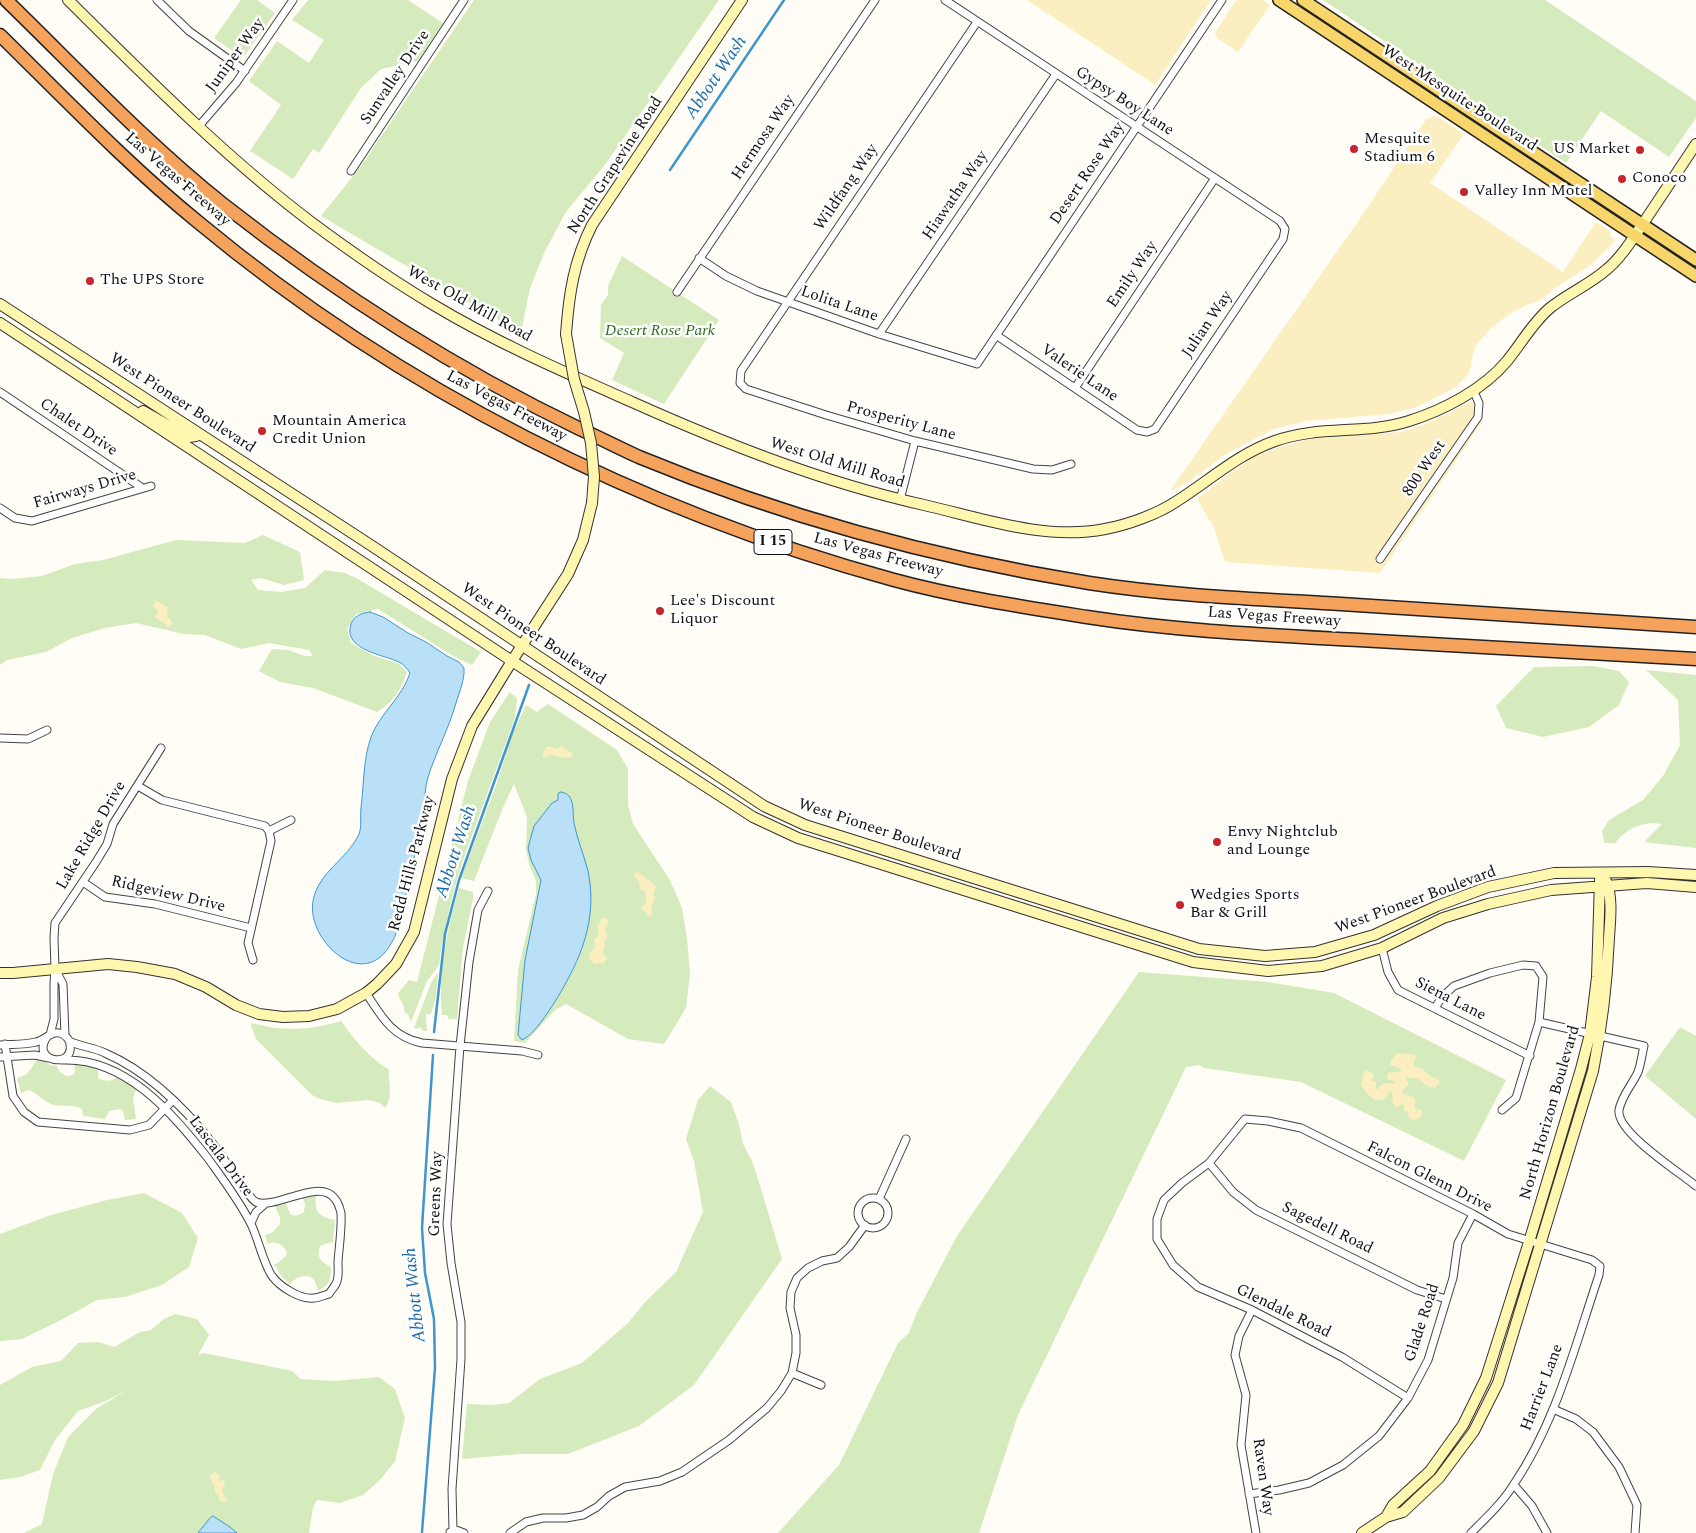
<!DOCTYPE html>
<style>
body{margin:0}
canvas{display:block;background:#fffdf5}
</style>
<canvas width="1696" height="1533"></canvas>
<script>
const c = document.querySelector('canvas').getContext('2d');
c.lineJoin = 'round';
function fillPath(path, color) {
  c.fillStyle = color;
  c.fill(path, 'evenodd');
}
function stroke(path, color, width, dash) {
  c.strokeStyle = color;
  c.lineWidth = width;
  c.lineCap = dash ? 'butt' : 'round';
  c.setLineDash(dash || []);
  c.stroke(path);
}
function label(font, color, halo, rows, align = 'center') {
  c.font = font + ' Spectral,serif';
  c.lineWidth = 5;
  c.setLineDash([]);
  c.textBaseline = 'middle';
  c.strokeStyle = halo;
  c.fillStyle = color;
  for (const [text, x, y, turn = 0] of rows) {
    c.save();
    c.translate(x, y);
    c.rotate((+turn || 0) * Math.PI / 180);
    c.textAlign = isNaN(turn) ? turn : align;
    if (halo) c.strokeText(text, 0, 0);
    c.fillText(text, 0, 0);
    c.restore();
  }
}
const green = new Path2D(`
 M241 0H257L275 13 245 55 240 56 214 38Z
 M308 0H408L443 23 418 61 381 69 361 88 319 153 313 149 293 179 250 151 281 105 249 81 277 41 309 63 324 40 292 20Z
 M474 0H719L607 162 566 212 545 251 530 288 521 333 321 216 361 166Z
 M1323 0H1545L1696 101V118L1669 157 1601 111 1566 163Z
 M622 256 719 320 664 404 612 380 624 353 600 338 601 305 608 295V286Z
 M263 535 300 552 304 580 284 585 261 578 251 580 258 590 281 592 305 588 325 570 345 573 356 578 481 652 472 665 455 657 378 609 356 614 347 629 351 643 374 656 398 663 407 672C402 688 393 703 377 712L313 688 280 682 259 671 272 649 288 650 305 656H313L309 650 269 643 241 649 205 635 184 634 136 623 105 628 72 638 46 652 7 660 0 665V578L11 579 42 576 75 564 103 560 176 540 245 543Z
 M1593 666 1619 671 1629 682 1619 705 1589 727 1543 737 1506 728 1496 706 1534 667Z
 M1646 670 1696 675V848L1644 842 1662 824C1643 821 1627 828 1615 843H1604L1602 831 1609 820 1643 800 1663 776 1680 745 1678 700Z
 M510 692 517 698 515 718 464 857 453 893 442 944 439 965 427 981 411 1022 408 1014 405 1013 403 1004 399 998 398 993 409 980 417 982 468 781 490 722Z
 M548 704 617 750 628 769V804L633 824 670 880 682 908 687 938 690 974 686 1008 664 1044 628 1039 566 1004 555 1010 525 1043 514 1041 518 970 536 894V881L529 864 526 850 527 817 514 784 502 810 474 881 461 878 497 783 511 737 526 705 537 712Z
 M459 888 473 892V899L463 947 457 1019H449L447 1015H442C438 973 447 929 459 888Z
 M438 972 436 997 431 1014H426L427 1031H423L420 1027 417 1029 414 1028 431 983Z
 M1139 972 1268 982 1334 993 1506 1080 1464 1161 1301 1082 1204 1068 1199 1065 1186 1067 1018 1415 979 1533H778L839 1465 898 1343 909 1333 917 1312 957 1236Z
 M341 1021C357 1043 366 1054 389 1070 388 1084 394 1095 385 1108L380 1103 369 1100 336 1103 320 1099 312 1095 256 1039 251 1026 252 1023C283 1032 311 1030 341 1021Z
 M1680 1027 1696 1036V1119L1645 1076Z
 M39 1057 50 1065 57 1066 59 1071 66 1076 73 1075 75 1072 74 1064 98 1066V1078C105 1082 112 1082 118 1076L137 1087 133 1098 136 1119 125 1120 123 1111 120 1109 109 1111 105 1119 83 1116 82 1109C73 1104 63 1107 54 1105 44 1102 38 1094 29 1090L21 1093 17 1078 27 1074Z
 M710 1086 731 1102 739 1124 743 1144 752 1161 759 1182 782 1259 694 1385 639 1426 568 1454H520L462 1459 467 1404 492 1405 509 1403 540 1379 582 1363 628 1323 645 1302 676 1272 703 1212 694 1161 686 1139 698 1100Z
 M144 1193 182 1213 198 1238 189 1267 162 1285 125 1297 97 1300 59 1321 22 1339 0 1341V1234L51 1215 107 1200Z
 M316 1195C314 1212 319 1217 335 1220L333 1242 321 1245C315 1256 321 1262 331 1267 331 1278 330 1288 317 1290 317 1273 300 1272 290 1284L282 1277 274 1264 278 1263 287 1255 286 1250C281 1244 276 1240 268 1244L265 1235 273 1232 280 1224V1218L275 1205 286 1202 290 1214C295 1217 299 1215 304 1212L305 1204 303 1198Z
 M175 1314 197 1319 209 1335 198 1355 204 1353 292 1371 301 1379 334 1381 379 1377 395 1389 405 1418 395 1461 380 1480 363 1495 340 1503 317 1500 313 1507 309 1533H24L42 1524 53 1474 68 1437 96 1409 127 1390 106 1401 78 1411 55 1440 40 1470 20 1477 0 1480V1385L32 1367 61 1361 78 1343 98 1342 114 1347 140 1332 151 1330 164 1319Z`);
const sand = new Path2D(`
 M1027 0H1211L1155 85Z
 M1236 0H1262L1270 5 1238 52 1217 38 1215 33Z
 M1434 116 1438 117 1464 134 1430 183 1563 272 1596 222 1610 231 1611 237 1615 240 1613 243 1592 264 1555 288 1541 300 1526 305 1508 315 1490 329 1477 344 1473 353 1470 370 1465 378 1457 386 1439 396 1414 408 1389 414 1306 421 1274 429 1226 454 1184 485 1170 491 1359 220 1427 118 1428 119Z
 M1479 398 1474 417 1482 422 1380 573 1225 562 1214 528 1197 499 1234 470 1256 456 1277 448 1309 439 1401 432 1428 423Z
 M156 601 159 602 168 607 167 616 173 623 169 627 155 617 158 611 153 606Z
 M561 746 573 754 572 757 563 758 551 754 546 758 542 756 546 747H551L557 749Z
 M638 872 656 886 653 894 655 897 651 909 652 915 650 916 647 915V912L642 910 641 907 646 904V892L640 889 639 882 634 876 635 873Z
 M603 917 609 920 605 930 607 935V938L604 941 605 947 602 952 607 959 604 963 595 964 590 960 589 954 595 947 594 940 599 934 597 927Z
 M1398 1053 1415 1055 1416 1057 1413 1065 1414 1067C1424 1068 1422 1070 1429 1075 1433 1078 1436 1077 1440 1082L1435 1088C1427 1087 1424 1084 1419 1079L1405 1077 1409 1084 1402 1092 1403 1094 1413 1097 1415 1100V1108L1422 1110 1421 1117 1416 1120 1411 1119 1408 1116V1112L1404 1111V1104L1396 1107 1393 1104 1392 1093 1390 1091 1383 1100C1372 1102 1367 1094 1361 1085L1364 1072 1366 1070 1372 1073 1374 1076 1371 1081 1376 1082V1090L1384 1083 1394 1084 1396 1082 1387 1079 1388 1073 1402 1071 1399 1068 1390 1065 1391 1060Z
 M214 1472 220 1475 218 1481 224 1480 225 1482 222 1492 227 1500 225 1502 219 1501V1496L215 1492V1487L213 1484 210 1476Z`);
const water = new Path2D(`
 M370 612 383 617 408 633 426 642 447 656 459 662 464 668V674C463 684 459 693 456 703 449 728 436 752 428 777 425 787 425 799 423 810 418 840 412 870 405 899 402 913 399 930 392 942 364 995 306 940 313 901 318 872 347 860 359 834 362 826 360 816 361 808 364 784 363 760 371 737 380 713 402 698 410 673 407 668 404 665 399 662 385 655 342 650 351 624 354 616 361 613 370 612Z
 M561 792C576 794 572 811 574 823 577 839 584 855 588 871 598 919 581 959 556 1000 548 1012 535 1034 522 1040L518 1035 525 960 541 880 531 860 528 848 534 826 552 803 558 800V794Z
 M213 1516 230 1527 237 1533H198L210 1518Z`);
const stream = new Path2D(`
 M670 170 784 0
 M434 1032 445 934 459 880 529 685
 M422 1532 435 1368 434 1319 425 1273 422 1228 433 1055`);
const street = new Path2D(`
 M157 0 189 31 245 71
 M945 0 1280 221 1285 229 1283 239 1155 429 1147 432 1137 430 996 335
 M977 22 741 371 740 383 746 389 826 415 915 441 1033 469 1052 470 1071 464
 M199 126 236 83 293 0
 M351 171 464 0
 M699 258 726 276 757 291 879 334 977 364 1222 0
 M677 292 875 0
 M879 334 1056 74
 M1075 388 1215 178
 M0 392 141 487
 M900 500 915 441
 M0 508 15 518 32 521 151 486
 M1380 559 1478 417 1479 403 1473 390
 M0 738 28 739 47 730
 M138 786 162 800 265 826 269 831
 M83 882 105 897 155 904 251 928
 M1382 948 1388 972 1398 990 1530 1056
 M253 960 248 943 271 841 269 831 291 820
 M55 969 63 984 65 1036
 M366 993C381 1016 392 1037 422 1043L522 1051 538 1055
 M1435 1008 1442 997 1454 986 1490 973 1523 965 1536 966 1543 977 1539 1022 1516 1098 1502 1110
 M1539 1022 1644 1046C1642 1054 1641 1064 1638 1072 1632 1085 1622 1095 1619 1110 1616 1132 1679 1172 1696 1186
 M50 1035 54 1019V983L55 969 54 938 55 923 96 862 107 844 113 824 161 748
 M5 1044 13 1096 24 1112 38 1122 130 1130 149 1125 173 1100
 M0 1045C12 1044 24 1045 36 1042 46 1040 53 1028 64 1035 68 1038 70 1041 70 1045 74 1069 30 1062 47 1037
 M0 1057 35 1055 49 1058
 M62 1060C125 1057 171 1112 207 1157 222 1178 239 1200 251 1224 258 1238 264 1265 272 1276 280 1287 301 1300 314 1298 319 1298 324 1295 329 1294 331 1290 336 1286 337 1281 339 1276 338 1268 338 1262 339 1247 342 1229 341 1213 340 1209 338 1202 335 1199 320 1177 275 1210 256 1202 249 1199 222 1155 214 1145 184 1107 149 1072 105 1053 93 1047 81 1047 69 1041
 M1209 1163 1233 1192 1256 1210 1417 1290 1446 1299
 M858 1213a15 15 0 1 1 30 0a15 15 0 1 1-30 0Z
 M879 1199 906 1139
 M251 1223 256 1212 265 1204
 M1252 1310 1239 1336 1235 1355 1246 1395 1241 1445 1256 1533
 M792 1373 821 1385
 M1408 1398 1342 1357 1252 1310 1198 1287 1173 1265 1157 1239V1219L1164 1200 1182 1183 1209 1163 1245 1119 1268 1121 1301 1128 1473 1214 1508 1234 1592 1260 1600 1266 1599 1275C1575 1346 1556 1422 1514 1484 1503 1502 1486 1518 1471 1533
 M1553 1409 1576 1419 1593 1432 1619 1467 1637 1505 1635 1533
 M1514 1485 1532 1506 1547 1533
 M1249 1494 1279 1490 1309 1483 1343 1465 1379 1436 1408 1398 1428 1360 1453 1278 1458 1243 1473 1214
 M453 1531 452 1489 461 1359V1322L451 1263 447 1224 460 1046 469 962 478 910 488 891
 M450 1532 456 1530 464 1533
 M510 1533 526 1522 543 1518H566L583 1515 597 1507 609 1496 625 1487 660 1481 682 1472 729 1440 767 1408 781 1391 792 1373 796 1353V1335L790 1308 791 1292 797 1278 808 1268 822 1261 837 1258 849 1247 865 1225`);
const secondary = new Path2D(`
 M68 0C146 77 224 156 311 222 350 251 390 279 432 304 495 342 564 372 632 402 726 444 822 482 924 505 981 518 1045 541 1105 529 1127 525 1158 514 1177 501 1210 480 1238 454 1275 441 1319 425 1366 435 1409 421 1444 410 1484 389 1507 361 1521 344 1533 322 1550 308 1567 294 1589 285 1606 270 1620 259 1632 240 1642 225 1660 198 1678 171 1696 144
 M0 304 369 544 764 806 805 825 1199 949 1265 956 1315 952 1374 935 1437 906 1488 887 1554 873 1648 872 1696 875
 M0 323 512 661 753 817 798 838 1193 962 1268 971 1322 966 1382 948 1443 918 1488 904 1551 890 1647 883 1696 887
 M566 334C569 293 574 261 592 225L742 0
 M143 411 189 437 196 436 199 434
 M0 973H13L108 964 137 967 175 974 206 987 236 1005 259 1014 283 1017 309 1016 337 1009 366 993 377 984 396 964 414 932 452 779 472 726 512 661 568 574 583 540 592 503
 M1386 1517 1393 1505 1430 1471 1463 1425 1486 1378 1529 1242 1581 1069 1590 1034 1597 977 1600 880
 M1362 1533 1386 1517 1403 1512 1439 1478 1474 1431 1498 1383 1593 1071C1602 1027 1607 983 1609 938 1610 922 1613 896 1606 881`);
const primary = new Path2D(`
 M1279 0 1696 276
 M1303 0 1696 260`);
const highway = new Path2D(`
 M6 0C77 69 146 143 224 205 335 292 453 368 580 429 600 438 619 448 639 457 784 517 935 558 1089 583 1172 596 1257 599 1341 604 1459 612 1578 619 1696 627
 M0 35C65 99 128 165 198 222 400 390 641 511 894 580 957 597 1023 607 1087 617 1177 631 1268 635 1359 640 1471 646 1584 653 1696 659`);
const secondaryBridge = new Path2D(`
 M566 334 574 379 584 412 591 443 594 477 592 503`);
const markers = [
 [1354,149,5,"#c4262e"],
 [1640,150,5,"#c4262e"],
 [1622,179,5,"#c4262e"],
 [1464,192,5,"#c4262e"],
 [90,281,5,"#c4262e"],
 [262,431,5,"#c4262e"],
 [660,611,5,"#c4262e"],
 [1217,842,5,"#c4262e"],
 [1180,905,5,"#c4262e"]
];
const shields = [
 [773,542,38]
];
const shieldNames = [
 ["I 15",773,542]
];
const streetNames = [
 ["Juniper Way",236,56,-54],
 ["Sunvalley Drive",396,78,-56],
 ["West Mesquite Boulevard",1459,99,33],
 ["Gypsy Boy Lane",1124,102,33],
 ["Hermosa Way",764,138,-56],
 ["North Grapevine Road",616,166,-57],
 ["Desert Rose Way",1088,174,-56],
 ["Las Vegas Freeway",177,180,41],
 ["Wildfang Way",847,188,-56],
 ["Hiawatha Way",956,196,-56],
 ["Emily Way",1133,275,-56],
 ["West Old Mill Road",469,305,29],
 ["Lolita Lane",839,305,19],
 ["Julian Way",1208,325,-56],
 ["Valerie Lane",1079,374,34],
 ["West Pioneer Boulevard",182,404,33],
 ["Las Vegas Freeway",506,407,28],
 ["Prosperity Lane",901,422,15],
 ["Chalet Drive",78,428,34],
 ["West Old Mill Road",837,464,17],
 ["800 West",1425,469,-56],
 ["Fairways Drive",85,490,-16],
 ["Las Vegas Freeway",878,556,15],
 ["Las Vegas Freeway",1274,618,4],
 ["West Pioneer Boulevard",533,635,34],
 ["West Pioneer Boulevard",879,831,18],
 ["Lake Ridge Drive",92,836,-60],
 ["Redd Hills Parkway",413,864,-75],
 ["Ridgeview Drive",168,895,13],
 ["West Pioneer Boulevard",1416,901,-20],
 ["Siena Lane",1450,1000,27],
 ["North Horizon Boulevard",1551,1113,-74],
 ["Lascala Drive",220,1157,53],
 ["Falcon Glenn Drive",1429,1178,27],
 ["Greens Way",437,1194,-88],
 ["Sagedell Road",1327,1229,26],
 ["Glendale Road",1283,1312,26],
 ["Glade Road",1423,1323,-72],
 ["Harrier Lane",1543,1388,-69],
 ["Raven Way",1262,1477,82]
];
const poiNames = [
 ["Mesquite",1364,140],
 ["Stadium 6",1364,158],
 ["US Market",1630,150,"right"],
 ["Conoco",1632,179],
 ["Valley Inn Motel",1474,192],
 ["The UPS Store",100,281],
 ["Mountain America",272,422],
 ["Credit Union",272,440],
 ["Lee's Discount",670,602],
 ["Liquor",670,620],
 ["Envy Nightclub",1227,833],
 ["and Lounge",1227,851],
 ["Wedgies Sports",1190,896],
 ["Bar & Grill",1190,914]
];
const parkNames = [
 ["Desert Rose Park",660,332]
];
const waterNames = [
 ["Abbott Wash",717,78,-56],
 ["Abbott Wash",457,852,-72],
 ["Abbott Wash",416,1295,-96]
];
fillPath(green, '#d5ebbd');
fillPath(sand, '#fbeec1');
fillPath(water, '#b9e0f7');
stroke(water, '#3f96cf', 1);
stroke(stream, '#3f96cf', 2.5);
stroke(street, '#444', 9);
stroke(secondary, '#333', 12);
stroke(primary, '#222', 14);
stroke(highway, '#222', 15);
stroke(street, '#fff', 7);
stroke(secondary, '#fff6b0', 10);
stroke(primary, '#f9d66b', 11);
stroke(highway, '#f5a25d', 12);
stroke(secondaryBridge, '#333', 12, []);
stroke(secondaryBridge, '#fff6b0', 10);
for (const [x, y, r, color] of markers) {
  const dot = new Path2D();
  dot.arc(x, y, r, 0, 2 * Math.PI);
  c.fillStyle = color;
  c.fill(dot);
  stroke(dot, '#fff', 2);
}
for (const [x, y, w] of shields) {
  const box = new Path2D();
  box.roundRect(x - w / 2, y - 12.5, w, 25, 4);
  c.fillStyle = '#fff';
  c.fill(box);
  stroke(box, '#111', 1);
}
label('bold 15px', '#111', null, shieldNames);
label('16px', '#111', '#fff', streetNames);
label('16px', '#111', '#fff', poiNames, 'left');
label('italic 16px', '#2f6b1f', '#fff', parkNames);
label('italic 18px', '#1768a6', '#fff', waterNames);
</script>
